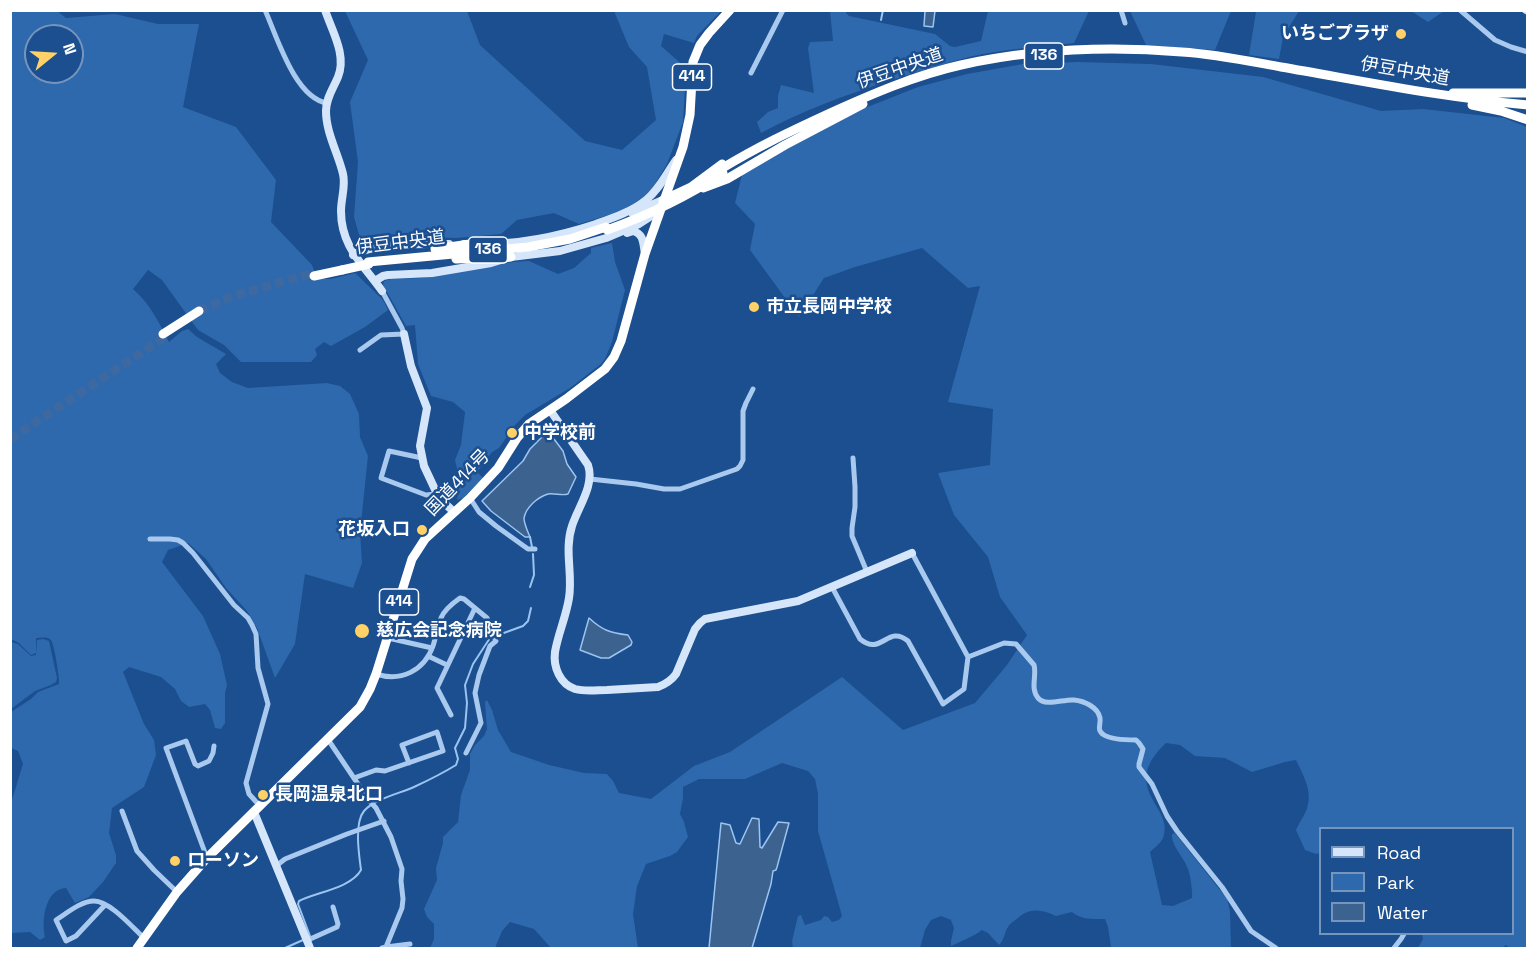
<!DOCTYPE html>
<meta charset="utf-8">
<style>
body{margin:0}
#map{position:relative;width:1538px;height:959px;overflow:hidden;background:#1b4f8f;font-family:"Space Grotesk",sans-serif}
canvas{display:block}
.frame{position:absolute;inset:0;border:12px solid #fff;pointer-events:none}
.legend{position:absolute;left:1319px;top:827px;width:195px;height:108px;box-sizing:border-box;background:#1b4f8f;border:2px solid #7695bc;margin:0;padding:8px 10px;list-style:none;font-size:18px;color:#fff}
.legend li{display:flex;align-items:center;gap:12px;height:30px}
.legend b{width:30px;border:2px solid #7695bc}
.north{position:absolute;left:24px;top:24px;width:60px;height:60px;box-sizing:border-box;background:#1b4f8f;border:2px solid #7695bc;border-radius:50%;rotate:72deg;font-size:16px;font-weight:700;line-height:24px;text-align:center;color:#fff}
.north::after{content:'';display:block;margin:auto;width:21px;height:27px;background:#ffd166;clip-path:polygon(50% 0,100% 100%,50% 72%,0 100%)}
</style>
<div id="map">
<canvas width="1538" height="959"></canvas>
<div class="frame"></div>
<ul class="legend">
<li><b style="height:8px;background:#d6e6fa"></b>Road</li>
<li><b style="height:16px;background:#2e69ad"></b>Park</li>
<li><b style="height:16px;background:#3c6290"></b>Water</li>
</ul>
<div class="north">N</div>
</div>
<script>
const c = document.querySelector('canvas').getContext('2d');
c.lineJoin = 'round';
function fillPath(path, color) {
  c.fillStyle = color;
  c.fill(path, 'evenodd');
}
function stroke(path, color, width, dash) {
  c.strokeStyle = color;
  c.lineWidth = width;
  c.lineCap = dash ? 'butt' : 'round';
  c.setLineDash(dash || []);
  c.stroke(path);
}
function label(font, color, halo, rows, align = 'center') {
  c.font = font + ' "Space Grotesk","Noto Sans JP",sans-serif';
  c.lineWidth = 5;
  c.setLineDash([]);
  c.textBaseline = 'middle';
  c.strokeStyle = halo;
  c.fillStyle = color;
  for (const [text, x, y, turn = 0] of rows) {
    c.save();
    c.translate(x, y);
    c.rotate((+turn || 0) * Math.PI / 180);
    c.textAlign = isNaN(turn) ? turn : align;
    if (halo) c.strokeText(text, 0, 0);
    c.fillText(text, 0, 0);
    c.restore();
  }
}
const green = new Path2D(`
 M11 11H57L66 18 115 14 158 24H199L183 107 236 127 276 180 271 222 312 265 317 279H331L355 273 383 300 388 310 365 327 331 346 324 342 315 349 317 355 311 362H241L224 345 198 330 162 280 148 270 133 289C150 304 159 322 169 342L182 331 188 329 197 337 226 354 216 364 220 373 232 382 248 388 327 383 340 386 350 394 359 414 360 437 368 456 360 532 362 563 353 588 305 574 295 644 275 678 257 628 247 611 226 588 206 559 188 543 168 550 162 562 203 616 220 654 227 685 225 693V723L221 729 215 728 210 710 205 704 189 707 181 701 175 689 161 677 129 667 123 672 144 724 154 740 156 755 144 787 112 808 109 833 116 855V863L103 882 89 897 75 903 66 888C45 889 41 921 45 937L40 940 30 932 11 933V803L23 764 18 751 11 748V712L31 699 38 692 59 684C60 678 54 644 51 640 47 636 41 638 36 638V653L31 655 19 643 11 639ZM36 36H72V72H36Z
 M345 11H467L480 45 585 141 622 150 656 120 647 67 629 47 614 11H721L697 36 694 43 664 34 661 46 686 68 683 122 667 164 652 189 642 198 628 207 612 214 579 224 554 213 517 220 501 234 456 238 406 236 361 242 354 217 358 162 350 102 368 60Z
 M830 11H846V13L849 16 935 34 950 46 955 47 981 41 988 11H1089L1074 43C1039 47 1003 49 969 57 942 64 915 73 889 81 845 95 802 111 761 133L757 122 768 112 778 108V96L781 85 814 93 808 48 810 42 833 41Z
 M1130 11H1231L1215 50 1146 45Z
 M1255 11H1299L1283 37 1279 59 1249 55 1256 12Z
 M1411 11V10L1444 11 1428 22Z
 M1078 62 1151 64 1263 77 1381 111 1423 109 1504 118 1527 127V948H1510L1506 945 1502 948H1418L1423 939 1422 934H1512V828H1320V853L1316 854 1305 850 1296 830C1299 823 1305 815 1307 808 1313 791 1303 775 1296 760L1285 762 1252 772 1225 758 1195 756 1180 745 1166 743C1117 789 1176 807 1163 838 1161 843 1154 848 1150 852L1162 905 1173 906 1192 898C1193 893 1190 873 1188 869 1184 857 1171 846 1172 834L1175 833 1227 899 1230 911 1231 948H1108L1111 947 1108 927 1105 919C1092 919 1082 920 1072 912L1056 916C1043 910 1031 907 1019 917 1016 920 1010 923 1008 927 1004 933 1005 939 999 945L988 933 982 930C973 937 961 941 951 946V941L954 928 951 920 941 916 931 920 925 930 920 948H793L792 941 798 916 801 915 805 925 821 920 824 916 828 917 832 922 839 920 842 916 818 831V794L815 779 808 771 782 763 745 779H699L683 787V798L680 814 684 822 688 837 677 852 670 856 646 864 637 886 633 914 638 948H551L534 929 510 922 502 931 495 948H430L434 939V924L427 917 424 909 437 880 436 868 443 843V837L458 822 461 795 470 770V754L475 745 484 736 487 729 485 702 487 700 492 710 498 730 511 752 549 765 584 773 607 774 613 781 619 793 651 799 694 766 730 752 842 677 903 730 975 703 1007 665 1027 635 1000 597 988 557 954 515 938 473 990 465 993 409 948 402 980 286 968 288 922 248 855 267 824 278 799 317 750 250 755 224 735 203 744 167 865 108 918 87 967 74 1023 64Z
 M612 243 615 262 625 290 612 342 605 359 601 364 570 388 525 415 515 425 499 448 492 452 477 472 483 478 463 498 457 500 460 482 455 460 461 445 465 412 453 402 431 396 418 364 415 325 406 326 383 285 384 281 391 279 421 278 513 262 529 261 558 274 574 268 591 253V248Z
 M43 639 49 641 57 678 56 682 51 685 35 691 11 709V642L18 644 31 656 36 655 37 640Z`);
const water = new Path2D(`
 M925 11H935L933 27 924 26Z
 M544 435H551L563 451 567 464 576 477 568 494C562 496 555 493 548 494 538 497 526 507 524 518 524 524 528 532 530 537H525L491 511 482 501 523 461 530 449Z
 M589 618C602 630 610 633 628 635L632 642 631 645 609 658H601L580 650Z
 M752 818 759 819 760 847 762 848 778 822 789 823 777 867 776 870 773 871 771 884 752 948H709L721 823 730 825 736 843 740 844Z`);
const stream = new Path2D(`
 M881 20 883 10
 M530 537 532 547
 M530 587 534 575 533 554
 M308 937 310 936 298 904 299 901C317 892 351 888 361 870 359 855 354 823 364 811 374 799 401 793 414 787 429 780 443 773 456 765L458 759 455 748 465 728 467 703 465 685 473 664 490 638 523 626 528 621 531 608
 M285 948 303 940`);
const highwayTunnel = new Path2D(`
 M199 311 231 297 313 273
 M10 439 165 337`);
const street = new Path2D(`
 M265 10C277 37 295 98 327 103
 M1121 10 1125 23
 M1460 10 1495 40 1511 47 1528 52
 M751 73 783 10
 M360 350 381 335 404 334 402 328 382 291
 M422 458 389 451 381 478 426 495 436 494
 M853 458 855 487V507L852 528V536L867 572
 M590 479 636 484 664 489H680L737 469 740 466 743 460V411L746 403 753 389
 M470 498 479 512 496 526 528 549H535
 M150 539H170L178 540 183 543 193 553 234 605 248 618 252 625 256 634 258 668 268 704 246 783 249 794 260 806
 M832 587 860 639C882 657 887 624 908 641L943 704 964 689 968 657 912 553
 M388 638 432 648
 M428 656 447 665
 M968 657 1004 643 1016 644 1034 665C1037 676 1030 688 1038 698 1046 707 1063 699 1074 700 1084 701 1098 707 1100 718 1101 725 1096 730 1104 735 1112 740 1127 740 1136 740L1139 743 1143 749 1139 764V767L1152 784 1167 816 1177 831 1222 887 1251 931 1276 948
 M376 674C401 682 424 671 433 646 436 637 437 627 441 618 444 610 453 603 460 598L464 599 487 618 496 641 490 646 479 675 475 693 481 723 466 753
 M451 715 437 688 475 608
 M327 738 368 799 376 808 391 837 402 869 401 881 403 899 402 908 386 947 382 948
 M354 778 376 770 385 771 443 751 437 732 402 745 409 763
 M122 811 137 851 154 870 177 892
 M207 858 166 748 186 741 195 764 198 766 209 761 213 753 214 746
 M276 866 285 859 347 834 384 821
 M105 905 76 936 66 941 56 920C67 913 81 901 94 901 110 901 133 928 144 938
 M308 940 337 927 338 924 333 907
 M386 947 410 944
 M1394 948 1401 939 1404 934`);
const secondary = new Path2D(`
 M325 10C332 31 347 55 338 77 333 89 326 98 326 111 326 133 338 153 343 174 346 186 341 198 341 211 341 247 363 264 382 291
 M1526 10 1528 11
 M632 213 663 200
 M627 233 633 231C644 234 643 243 645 254
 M464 244C509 246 554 238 596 224 613 218 631 212 646 200 659 190 666 174 676 160
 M353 255C381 242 419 244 449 244
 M375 281 383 276 388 275 432 273 491 263 511 257 560 251 606 238 639 224 653 215
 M404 334 411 366 427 408 420 446 424 466 439 498 454 512
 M550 410 588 465C595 485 578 507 572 526 564 550 573 574 569 598 566 617 558 634 555 652 553 667 560 684 575 689 586 692 597 690 607 690 624 689 641 688 658 687 666 684 671 681 676 674L695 629 700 623 705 619 798 601 912 553
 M254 812 310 948`);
const highway = new Path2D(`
 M1453 93H1528
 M1472 105 1501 111 1528 120
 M721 169C757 147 791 131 830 113 872 94 916 75 961 65 1033 49 1109 46 1182 52 1215 54 1248 61 1281 67 1363 81 1445 98 1528 105
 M703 188 727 179 785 145 863 104
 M663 200 691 187 722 164
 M435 249 470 244
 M456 259 511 257
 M368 262 528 247 570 239 606 227
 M314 276 342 270
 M163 334 199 311
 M137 948 177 892 207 858 360 707 370 689 376 674 412 559 425 539 470 498 498 468 517 438 529 424 566 399 605 369 614 357 621 341 645 254 683 147 690 115 693 62 700 45 709 33 730 10`);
const highwayBridge = new Path2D(`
 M607 230C646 216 688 196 723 173
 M342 270 369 264`);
const markers = [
 [1401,34,6,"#ffd166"],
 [754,307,6,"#ffd166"],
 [512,433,6,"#ffd166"],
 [422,530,6,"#ffd166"],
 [362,631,8,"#ffd166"],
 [263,795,6,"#ffd166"],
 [175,861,6,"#ffd166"]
];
const shields = [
 [1044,56,39],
 [692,77,39],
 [488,250,39],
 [399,602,39]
];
const shieldNames = [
 ["136",1044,56],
 ["414",692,77],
 ["136",488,250],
 ["414",399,602]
];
const poiNames = [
 ["いちごプラザ",1389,34,"right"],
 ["市立長岡中学校",766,307],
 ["中学校前",524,433],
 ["花坂入口",410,530,"right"],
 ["慈広会記念病院",376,631],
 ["長岡温泉北口",275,795],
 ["ローソン",187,861]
];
const streetNames = [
 ["伊豆中央道",900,69,-19],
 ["伊豆中央道",1405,72,10],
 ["伊豆中央道",400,243,-7],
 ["国道414号",458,483,-46]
];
fillPath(green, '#2e69ad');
fillPath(water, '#3c6290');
stroke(water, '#9cc4f0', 1.5);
stroke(stream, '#9cc4f0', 2);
stroke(highwayTunnel, '#3d69a0', 9, [9, 4.5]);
stroke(street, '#a9c9ee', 5);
stroke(secondary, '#d6e6fa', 8);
stroke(highway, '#fff', 9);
stroke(highwayBridge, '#fff', 9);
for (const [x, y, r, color] of markers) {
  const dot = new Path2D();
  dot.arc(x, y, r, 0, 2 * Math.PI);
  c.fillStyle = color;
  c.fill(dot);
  stroke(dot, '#1b4f8f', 2);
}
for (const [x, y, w] of shields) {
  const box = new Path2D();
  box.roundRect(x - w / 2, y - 13, w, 26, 4.5);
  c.fillStyle = '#1b4f8f';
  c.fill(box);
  stroke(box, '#fff', 1.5);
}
label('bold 16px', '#fff', null, shieldNames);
label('bold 18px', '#fff', '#1b4f8f', poiNames, 'left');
label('18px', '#fff', '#1b4f8f', streetNames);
</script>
